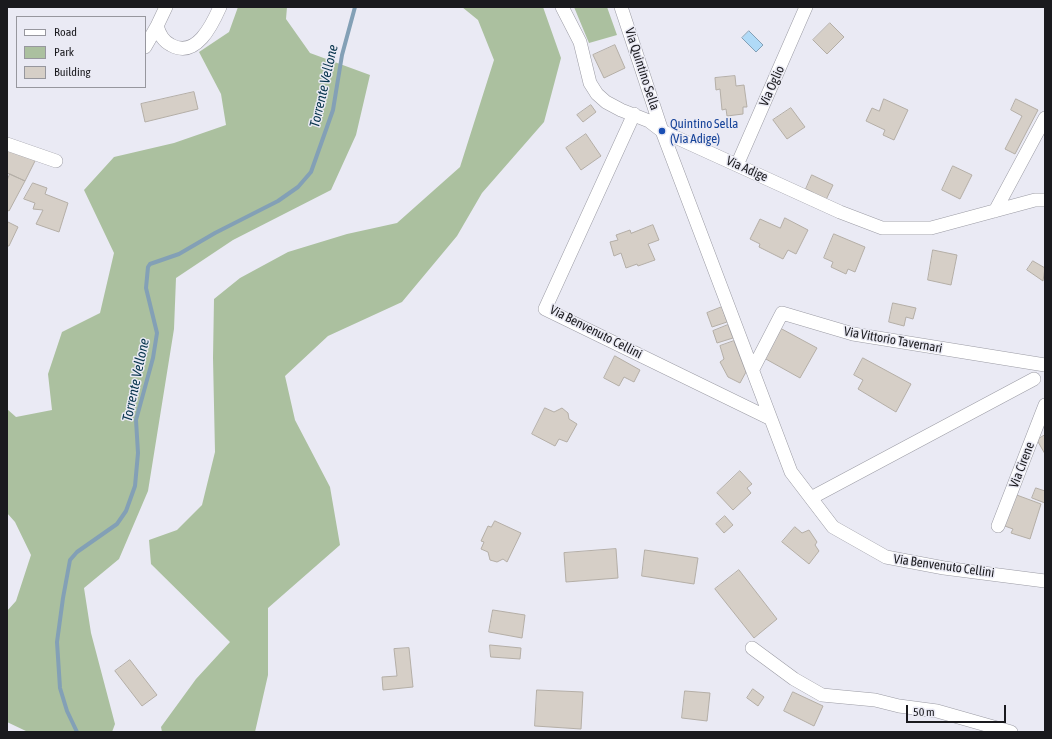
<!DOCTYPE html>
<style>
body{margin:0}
#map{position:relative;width:1052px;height:739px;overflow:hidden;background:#eaeaf4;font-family:"Asap Condensed",sans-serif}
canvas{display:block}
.frame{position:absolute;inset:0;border:8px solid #1a1a1e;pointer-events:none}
.legend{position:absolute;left:16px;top:16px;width:130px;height:72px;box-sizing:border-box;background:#eaeaf4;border:1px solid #97979e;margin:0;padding:5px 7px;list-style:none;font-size:12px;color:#1a1a1e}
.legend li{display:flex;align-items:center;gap:8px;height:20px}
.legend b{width:20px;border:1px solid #97979e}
.scale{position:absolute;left:906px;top:705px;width:100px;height:18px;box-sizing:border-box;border:2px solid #1a1a1e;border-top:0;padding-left:5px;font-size:12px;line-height:14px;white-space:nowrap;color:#1a1a1e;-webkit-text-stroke:3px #eaeaf4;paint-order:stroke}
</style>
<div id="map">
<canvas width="1052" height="739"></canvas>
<div class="frame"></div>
<ul class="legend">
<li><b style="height:5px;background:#fff"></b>Road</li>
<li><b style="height:11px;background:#abc09f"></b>Park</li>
<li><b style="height:11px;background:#d6cfc7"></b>Building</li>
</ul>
<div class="scale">50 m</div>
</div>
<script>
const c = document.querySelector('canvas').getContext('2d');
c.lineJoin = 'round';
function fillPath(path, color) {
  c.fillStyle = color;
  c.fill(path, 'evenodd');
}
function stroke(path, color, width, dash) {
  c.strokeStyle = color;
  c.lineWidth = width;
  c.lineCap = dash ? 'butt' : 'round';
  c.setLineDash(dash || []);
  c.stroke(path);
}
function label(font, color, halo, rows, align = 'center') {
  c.font = font + ' "Asap Condensed",sans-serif';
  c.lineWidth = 3;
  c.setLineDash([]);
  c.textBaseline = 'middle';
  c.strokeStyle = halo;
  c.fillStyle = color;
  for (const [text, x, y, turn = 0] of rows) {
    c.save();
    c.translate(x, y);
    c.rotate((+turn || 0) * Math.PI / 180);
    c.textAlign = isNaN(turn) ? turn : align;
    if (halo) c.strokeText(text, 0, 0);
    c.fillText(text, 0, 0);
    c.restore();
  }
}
const green = new Path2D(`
 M238 7H287L286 19 310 53 370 75 356 135 331 190 233 240 176 278 174 329 148 491 119 559 84 588 91 633 115 724 112 732H28L7 722V611L16 601 31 555 15 522 7 513V409L16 417 52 410 48 374 62 332 100 313 114 253 84 190 114 157 174 143 226 125 221 94 199 52 229 32Z
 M462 7H543L561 58 544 122 482 193 457 236 402 302 328 336 285 376 295 420 330 487 340 545 268 608V675L255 732H162L161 727 196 679 230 642 151 564 149 540 177 530 202 505 215 452 213 358 214 299 240 278 288 252 347 234 397 223 460 167 494 60 478 20Z
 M574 7H607L617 35 589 43Z`);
const water = new Path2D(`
 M749 31 763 45 756 52 742 38Z`);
const stream = new Path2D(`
 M77 732 67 711 60 688 57 642 63 598 70 560 77 552 117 524 126 511 135 486 138 453 136 420 153 358 157 333 146 288 148 267 150 264 179 254 215 233 278 201 298 187 311 172 333 110 342 55 355 7`);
const building = new Path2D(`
 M830 23 844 37 827 54 813 40Z
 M615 45 625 68 604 78 593 55Z
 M735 76 736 86 744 85 747 107H743V114L727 116 726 109 722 110 720 89 716 90 715 78Z
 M194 92 198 109 145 122 141 104Z
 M884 99 908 110 894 140 883 135 885 130 866 121 872 108 879 111Z
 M1016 99 1038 110 1015 154 1005 149 1022 116 1011 110Z
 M591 105 596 112 583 122 577 115Z
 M791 108 805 127 787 139 773 120Z
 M586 134 601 156 581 170 566 148Z
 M7 150 36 159 25 181 7 173Z
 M953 166 972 175 960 199 942 190Z
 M10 174 25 181 9 211 7 210V181Z
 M812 175 833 185 825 202 813 196 814 193 806 189Z
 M33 183 47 188 45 194 68 203 59 232 36 224 43 210 33 209 35 203 24 199Z
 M785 218 808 230 796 254 788 250 783 259 759 247 760 244 750 239 760 219 780 228Z
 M8 222 18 227 9 246H7Z
 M653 225 659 240 648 244 655 260 638 266 637 264 626 268 621 253 614 256 610 242 618 240 616 235 630 230 631 233Z
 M834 234 865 247 855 272 848 269 846 274 831 267 833 262 824 258Z
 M933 250 957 255 951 285 928 280Z
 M1033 261 1045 268 1043 281 1027 270Z
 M893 303 916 308 913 319 906 317 904 326 889 322Z
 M722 307 727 322 712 327 707 313Z
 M728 325 733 338 717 343 713 331Z
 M780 328 817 348 800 378 764 358Z
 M734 341 746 372 740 383 728 377 720 362 724 359 720 346Z
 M615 356 640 370 634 382 624 377 619 386 604 378Z
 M863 358 911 384 896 412 858 389 863 380 854 375Z
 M545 408 554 412 562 408 568 413 569 419 577 424 567 442 559 439 555 446 532 434Z
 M1045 435V454L1037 440Z
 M740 471 752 484 747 488 751 493 733 510 717 493Z
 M1036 488 1045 491V503L1032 498Z
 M1014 494 1041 504 1030 539 1011 533 1013 529 1002 525Z
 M725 516 733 525 724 533 716 524Z
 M495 521 521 533 507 562 503 559 497 562 490 560 488 552 481 549 484 542 481 541 488 526 491 527Z
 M795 527 802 533 809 530 817 542 815 545 819 551 809 564 782 542Z
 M616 549 618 578 566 582 564 553Z
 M645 550 698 558 694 584 642 576Z
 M739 570 777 619 754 638 715 589Z
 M493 610 525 615 522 638 489 632Z
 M490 645 521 648 520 659 491 657Z
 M409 648 413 687 383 690 382 677 397 676 394 649Z
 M130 660 157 695 142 706 115 671Z
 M753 689 764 697 758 706 747 698Z
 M537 690 583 692 581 729 535 726Z
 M685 691 710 693 707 721 682 718Z
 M793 692 823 706 814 726 784 711Z`);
const minor = new Path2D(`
 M166 7 157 26C160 35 163 41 171 45 196 59 212 25 220 7
 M562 7 580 42 590 83 597 94 606 102 621 110 649 121 662 131 840 212 882 228H931L1035 200H1045
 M621 7 662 131 791 472 833 527 886 557 944 568 1045 581
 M145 47 157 26
 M634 114 545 309 771 419
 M7 144 56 161
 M737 165 806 7
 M995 211 1045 118
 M753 369 782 313 853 334 1045 365
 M811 498 1034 379
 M998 526 1045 405
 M752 648 794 679 822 695 875 700 899 706 937 711 1011 732`);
const markers = [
 [662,131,4,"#1a4fb4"]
];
const streetNames = [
 ["Via Quintino Sella",642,69,72],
 ["Via Oglio",772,86,-66],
 ["Via Adige",747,169,24],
 ["Via Benvenuto Cellini",596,332,27],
 ["Via Vittorio Tavernari",893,340,10],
 ["Via Cirene",1022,465,-69],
 ["Via Benvenuto Cellini",944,566,8]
];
const transitNames = [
 ["Quintino Sella",670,124],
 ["(Via Adige)",670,139]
];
const waterNames = [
 ["Torrente Vellone",324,86,-77],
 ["Torrente Vellone",136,380,-78]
];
fillPath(green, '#abc09f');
fillPath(water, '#b0daf7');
stroke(water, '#83a0b6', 1);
stroke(stream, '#83a0b6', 4);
fillPath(building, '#d6cfc7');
stroke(building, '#b4aea6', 1);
stroke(minor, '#9b9ba4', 14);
stroke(minor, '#fff', 13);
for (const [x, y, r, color] of markers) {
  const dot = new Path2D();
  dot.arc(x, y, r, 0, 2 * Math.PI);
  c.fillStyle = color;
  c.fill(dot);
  stroke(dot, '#eaeaf4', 1.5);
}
label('13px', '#1a1a1e', '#eaeaf4', streetNames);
label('13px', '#164399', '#eaeaf4', transitNames, 'left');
label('italic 14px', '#08354d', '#eaeaf4', waterNames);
</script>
